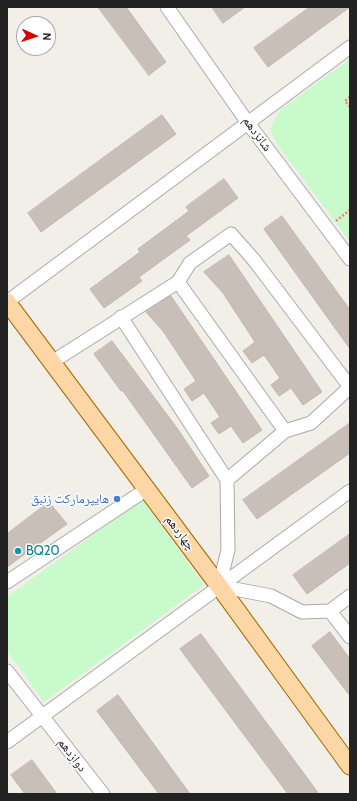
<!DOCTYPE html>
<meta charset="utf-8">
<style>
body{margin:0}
#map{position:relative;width:357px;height:801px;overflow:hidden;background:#f2efe9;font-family:Cabin,sans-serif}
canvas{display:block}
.frame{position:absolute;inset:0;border:8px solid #222;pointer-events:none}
.north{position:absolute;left:16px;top:16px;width:40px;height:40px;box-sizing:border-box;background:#fff;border:1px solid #a7a7a7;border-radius:50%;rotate:93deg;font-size:11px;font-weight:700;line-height:16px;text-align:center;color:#222}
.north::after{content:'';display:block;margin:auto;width:14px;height:18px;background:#d40000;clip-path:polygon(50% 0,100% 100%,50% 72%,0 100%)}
</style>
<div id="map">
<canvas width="357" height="801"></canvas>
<div class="frame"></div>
<div class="north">N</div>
</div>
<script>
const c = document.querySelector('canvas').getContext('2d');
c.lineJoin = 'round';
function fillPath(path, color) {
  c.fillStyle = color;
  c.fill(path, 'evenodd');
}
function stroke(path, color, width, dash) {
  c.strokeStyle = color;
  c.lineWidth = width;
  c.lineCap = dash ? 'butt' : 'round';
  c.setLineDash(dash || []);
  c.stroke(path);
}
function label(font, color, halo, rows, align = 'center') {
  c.font = font + ' Cabin,"Noto Naskh Arabic",sans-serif';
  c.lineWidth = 3;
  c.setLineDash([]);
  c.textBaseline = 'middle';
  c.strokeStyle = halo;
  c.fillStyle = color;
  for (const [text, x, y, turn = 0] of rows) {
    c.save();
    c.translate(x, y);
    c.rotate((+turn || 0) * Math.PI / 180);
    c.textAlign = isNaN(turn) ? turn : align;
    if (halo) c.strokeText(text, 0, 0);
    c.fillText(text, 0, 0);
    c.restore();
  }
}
const park = new Path2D(`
 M350 59V242L277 144 270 129 279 111Z
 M142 499 204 585 44 702 7 651V597Z`);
const building = new Path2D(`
 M98 7H126L166 62 149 75Z
 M212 7H245L223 23Z
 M310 7H350L268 67 254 48Z
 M162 115 176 134 41 232 28 213Z
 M224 179 238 198 186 236 190 240 139 277 142 281 104 308 90 289 140 252 138 249 189 211 186 207Z
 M282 216 350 310V349L264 229Z
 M229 255 322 392 303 405 291 388 279 396 271 385 280 378 264 355 252 363 243 351 255 342 223 293 204 272Z
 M171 296 262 430 243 443 231 426 219 434 211 423 220 417 204 393 192 401 184 389 196 381 163 331 146 312Z
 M112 341 177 428 209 476 192 488 123 391H121L94 354Z
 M350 423V453L257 519 243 500Z
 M49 502 67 524 7 567V534Z
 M350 534V563L307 594 293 575Z
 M330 632 350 659V696L312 646Z
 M201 634 319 794H288L180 649Z
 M118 695 190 794H159L97 711Z
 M32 760 57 794H25L11 775Z`);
const path = new Path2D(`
 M350 97 345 101 350 107
 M336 221 350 210`);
const minor = new Path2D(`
 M167 7 248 123 350 259
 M178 282 285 431
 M7 302 350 47
 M121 317 227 480 285 431 311 423 349 388
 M52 362 178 282 190 263 231 234 254 260 350 387
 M227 480 228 550 219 586 271 596 302 612 330 611 350 596
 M7 582 147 489
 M330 611 350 637
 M7 671 103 794
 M7 742 350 491`);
const major = new Path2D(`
 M7 302 219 586 350 766`);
const markers = [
 [117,499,4,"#3f7fe0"],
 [18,551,4,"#0f9aa8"]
];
const streetNames = [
 ["شانزدهم",257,134,54],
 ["چهاردهم",180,533,53],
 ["دوازدهم",72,755,52]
];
const shopNames = [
 ["هایپرمارکت زنبق",109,499]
];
const cultureNames = [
 ["BQ20",26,551]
];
fillPath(park, '#c8facc');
fillPath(building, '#c7bfb8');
stroke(building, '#c4b6ab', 1);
stroke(minor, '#a9a9a9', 15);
stroke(major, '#a06b00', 19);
stroke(path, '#fa8072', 2.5, [2, 2]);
stroke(minor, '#fff', 13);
stroke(major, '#fcd6a4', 17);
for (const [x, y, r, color] of markers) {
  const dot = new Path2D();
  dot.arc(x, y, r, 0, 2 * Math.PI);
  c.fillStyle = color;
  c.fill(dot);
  stroke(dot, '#fff', 1.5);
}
label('13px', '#222', '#fff', streetNames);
label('13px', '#366cbe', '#fff', shopNames, 'right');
label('13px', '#0d838f', '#fff', cultureNames, 'left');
</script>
